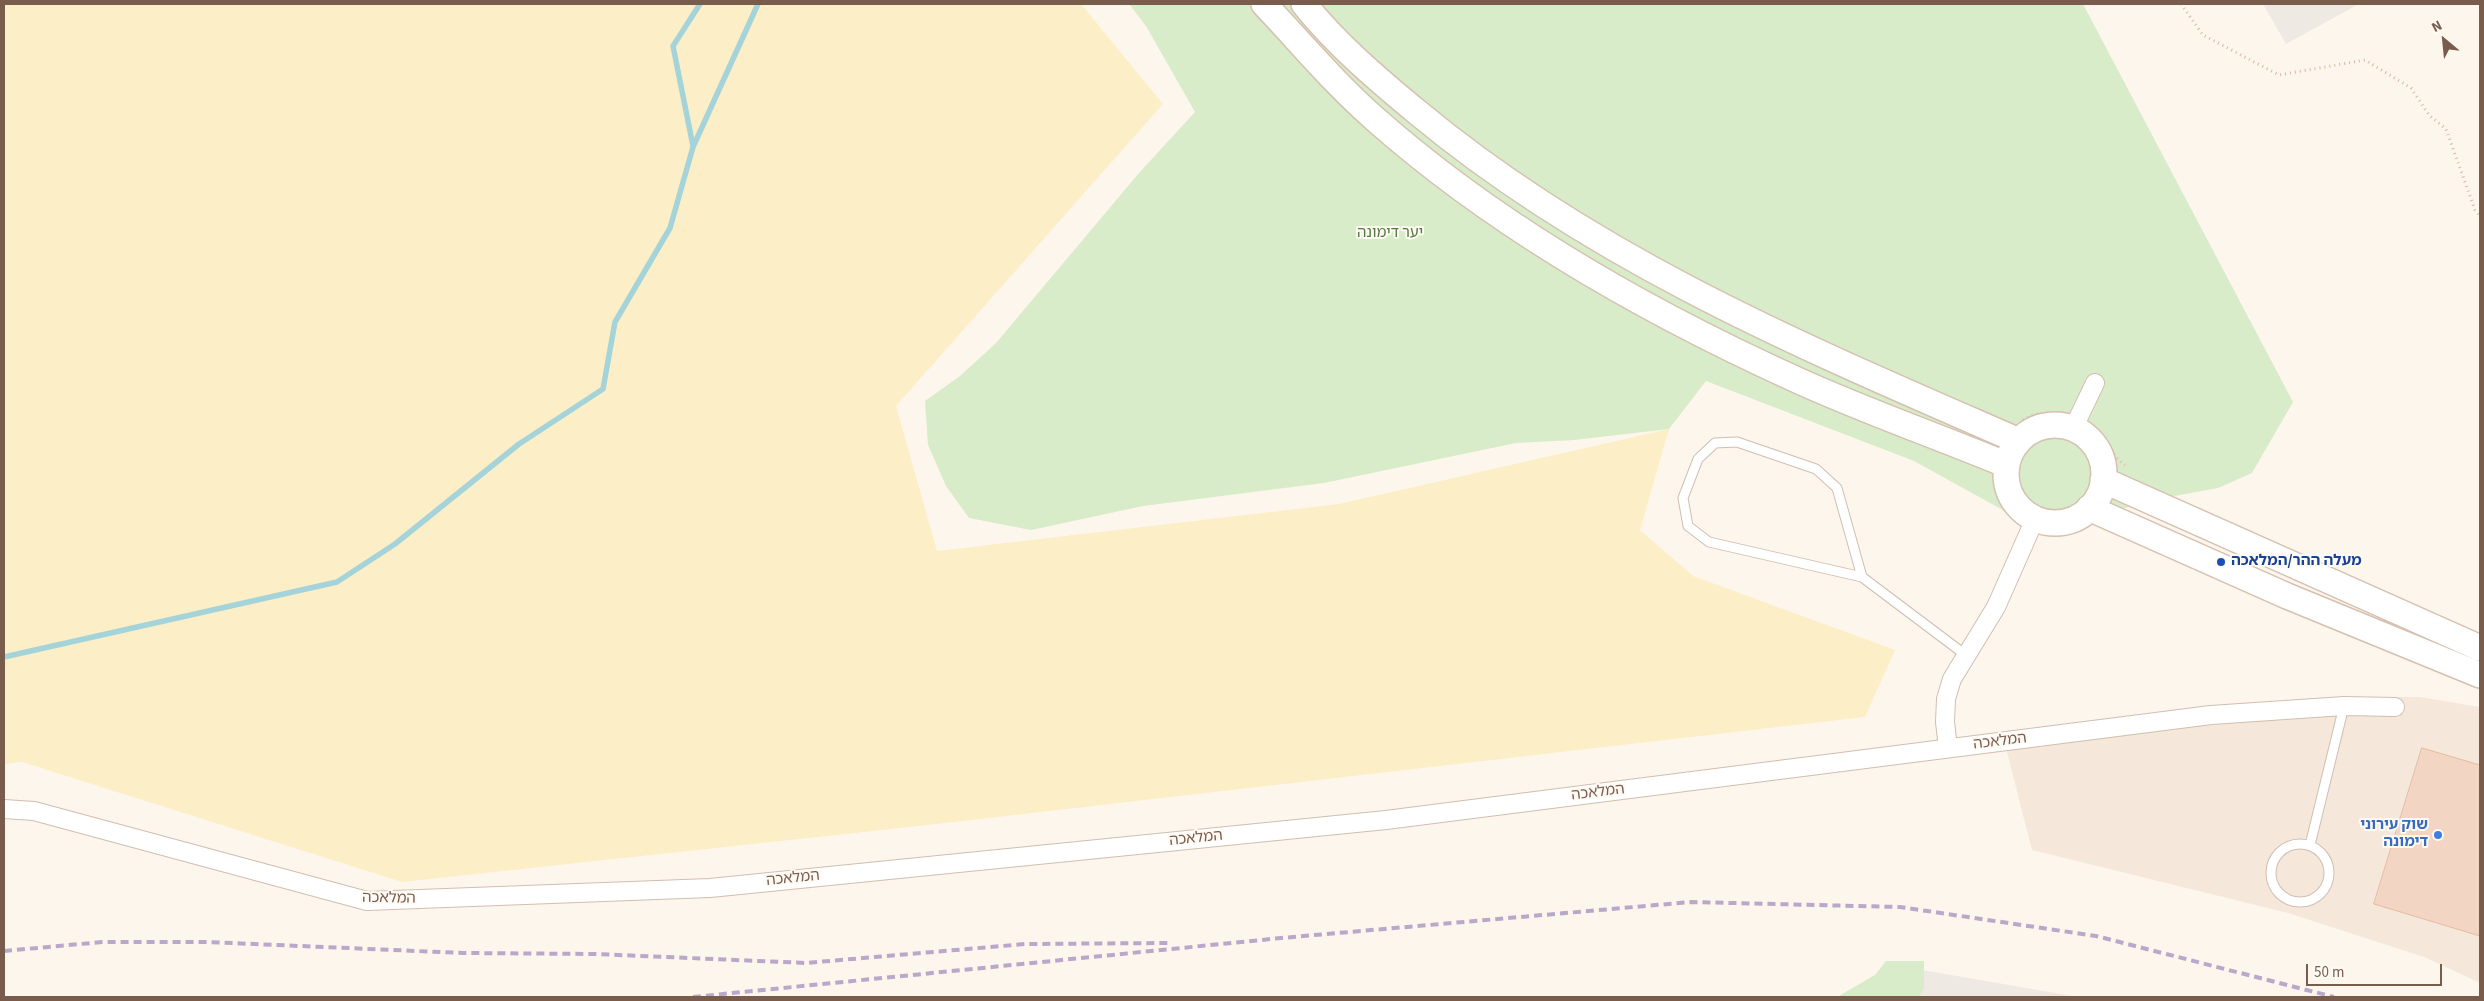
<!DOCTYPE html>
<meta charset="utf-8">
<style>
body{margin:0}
#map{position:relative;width:2484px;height:1001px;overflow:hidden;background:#fdf6ec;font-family:"Source Sans 3",sans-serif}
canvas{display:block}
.frame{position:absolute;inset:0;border:5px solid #7a5c4d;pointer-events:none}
.north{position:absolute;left:2419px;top:15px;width:50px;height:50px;-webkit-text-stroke:4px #fffaf3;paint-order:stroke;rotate:332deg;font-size:14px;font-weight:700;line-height:20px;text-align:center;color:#7a5c4d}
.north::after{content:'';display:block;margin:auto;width:18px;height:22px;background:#7a5c4d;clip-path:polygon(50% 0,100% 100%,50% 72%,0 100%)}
.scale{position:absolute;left:2306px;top:964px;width:136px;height:22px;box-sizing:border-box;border:2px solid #7a5c4d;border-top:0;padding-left:6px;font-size:15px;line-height:18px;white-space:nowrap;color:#7a5c4d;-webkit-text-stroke:4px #fffaf3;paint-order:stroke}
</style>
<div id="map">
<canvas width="2484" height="1001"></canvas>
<div class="frame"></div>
<div class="north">N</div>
<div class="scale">50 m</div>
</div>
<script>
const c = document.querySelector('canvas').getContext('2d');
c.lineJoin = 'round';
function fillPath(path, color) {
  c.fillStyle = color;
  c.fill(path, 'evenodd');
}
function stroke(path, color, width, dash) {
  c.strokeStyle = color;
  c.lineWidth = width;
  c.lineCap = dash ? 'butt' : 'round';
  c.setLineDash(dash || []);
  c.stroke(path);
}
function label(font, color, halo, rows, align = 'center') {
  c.font = font + ' "Source Sans 3","Noto Sans Hebrew",sans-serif';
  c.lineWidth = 4;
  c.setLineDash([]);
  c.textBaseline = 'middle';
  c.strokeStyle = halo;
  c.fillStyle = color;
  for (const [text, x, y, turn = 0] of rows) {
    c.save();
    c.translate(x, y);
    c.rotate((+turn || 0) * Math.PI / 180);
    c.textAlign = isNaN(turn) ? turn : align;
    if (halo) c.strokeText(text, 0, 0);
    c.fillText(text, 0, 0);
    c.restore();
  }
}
const residential = new Path2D(`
 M2326 697H2420L2480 707V983L2424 957 2288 913 2032 850 2006 748 2188 710Z`);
const industrial = new Path2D(`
 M2263 4H2359L2286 44Z
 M1905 967 2078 997H1874Z`);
const green = new Path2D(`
 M1129 4H2083L2293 402 2252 473 2218 488 2158 499 2114 511 2010 514 1914 461 1706 381 1669 429 1574 440 1516 443 1324 483 1143 506 1031 530 969 518 946 486 928 445 925 401 960 376 996 343 1139 173 1195 112 1146 26Z
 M1886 961H1924V988L1919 997H1837L1875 975Z`);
const sand = new Path2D(`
 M4 4H1081L1163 104 896 406 937 551 1339 504 1669 429 1640 530 1693 576 1895 650 1865 717 928 825 402 882 22 762 4 764Z`);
const stream = new Path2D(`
 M693 146 673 46 700 4
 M4 657 337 582 395 544 519 444 603 389 615 322 670 228 693 147 758 4`);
const building = new Path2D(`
 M2422 748 2480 765V936L2374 904Z`);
const path = new Path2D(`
 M2181 4 2203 35 2279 75 2365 60 2411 88 2429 115 2446 129 2475 210 2480 216
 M2023 420 2035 414 2063 413
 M2093 426C2106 438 2111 456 2125 465`);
const service = new Path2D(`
 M1862 577 1837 488 1816 469 1737 442 1715 443 1698 459 1683 498 1688 526 1709 542 1862 577 1967 656
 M2271 873a29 29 0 1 1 58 0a29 29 0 1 1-58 0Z
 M2310 845 2344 706`);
const minor = new Path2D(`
 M2073 429 2095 383
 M1948 748 1945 722 1946 699 1952 679 1996 607 2035 519
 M4 809 34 811 367 901 710 888 1386 820 2211 715 2344 706 2395 707`);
const secondary = new Path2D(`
 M1264 4C1301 43 1335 84 1375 119 1498 228 1647 312 1797 380 1865 411 1937 436 2007 465
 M1304 4C1336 44 1377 79 1417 112 1596 261 1808 349 2019 441
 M2006 474a49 49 0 1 1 98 0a49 49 0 1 1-98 0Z
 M2103 480 2480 648
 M2089 508 2287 596 2480 675`);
const rail = new Path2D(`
 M4 951 102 942H207L463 953 596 954 806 963 1025 944 1169 943
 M693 997 1281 938 1691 902 1900 907 2096 936 2334 997`);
const markers = [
 [2221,562,5,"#1a4fb4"],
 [2438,835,5,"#3f7fe0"]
];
const parkNames = [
 ["יער דימונה",1390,234]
];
const transitNames = [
 ["מעלה ההר/המלאכה",2231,562]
];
const streetNames = [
 ["המלאכה",2000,742,-7],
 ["המלאכה",1598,793,-7],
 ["המלאכה",1196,839,-6],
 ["המלאכה",793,879,-6],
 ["המלאכה",389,899,1]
];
const shopNames = [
 ["שוק עירוני",2428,826],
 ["דימונה",2428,843]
];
fillPath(residential, '#f5e8da');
fillPath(industrial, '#efe9e4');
fillPath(green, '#d8ecc9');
fillPath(sand, '#fcefc7');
stroke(stream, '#a5d3da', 5.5);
fillPath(building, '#f3d5c3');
stroke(building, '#e6bba3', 1);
stroke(service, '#d1beb0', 11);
stroke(minor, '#d1beb0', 20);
stroke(secondary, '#d6c0b0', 28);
stroke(path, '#d9b8a5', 3, [1, 4]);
stroke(service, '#fff', 9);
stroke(minor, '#fff', 18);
stroke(secondary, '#fff', 25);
stroke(rail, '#b9a8c9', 4, [8, 5]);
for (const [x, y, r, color] of markers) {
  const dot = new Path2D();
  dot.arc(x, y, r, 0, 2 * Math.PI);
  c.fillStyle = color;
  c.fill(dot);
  stroke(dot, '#fffaf3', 2);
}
label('15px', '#537a41', '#fffaf3', parkNames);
label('bold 15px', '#164399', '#fffaf3', transitNames, 'left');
label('15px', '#7a5c4d', '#fffaf3', streetNames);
label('bold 15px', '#366cbe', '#fffaf3', shopNames, 'right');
</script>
